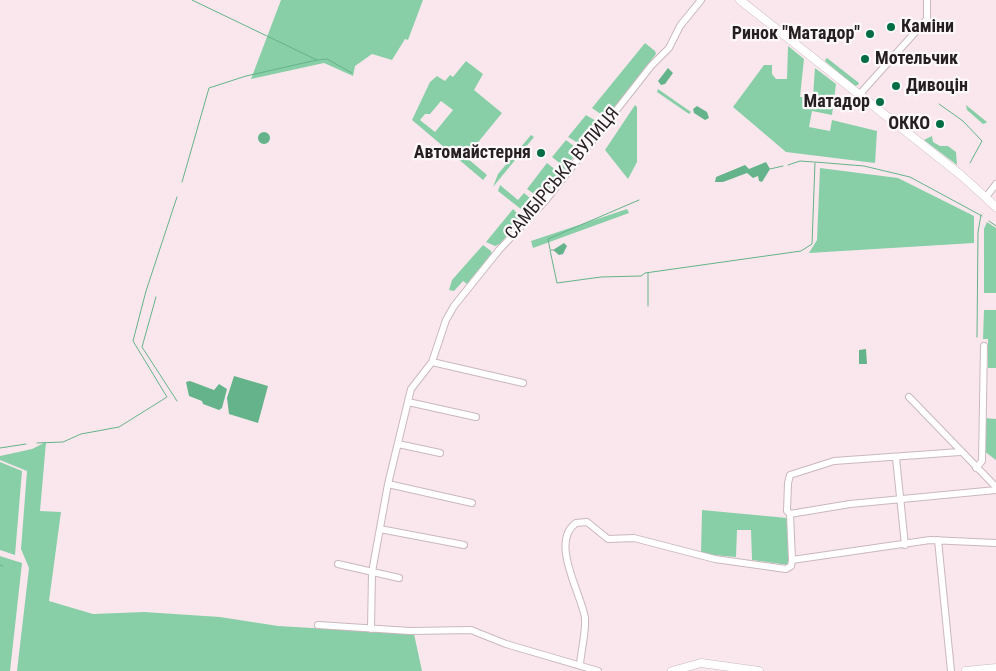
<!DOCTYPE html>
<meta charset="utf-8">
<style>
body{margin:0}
canvas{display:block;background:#fae7ed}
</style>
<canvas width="996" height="671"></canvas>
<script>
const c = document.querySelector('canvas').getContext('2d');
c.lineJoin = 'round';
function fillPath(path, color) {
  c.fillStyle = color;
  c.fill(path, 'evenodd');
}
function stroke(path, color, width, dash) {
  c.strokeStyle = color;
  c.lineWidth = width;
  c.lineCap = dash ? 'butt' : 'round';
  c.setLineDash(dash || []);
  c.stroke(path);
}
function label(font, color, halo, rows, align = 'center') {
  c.font = font + ' "Roboto Condensed",sans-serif';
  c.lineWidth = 4.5;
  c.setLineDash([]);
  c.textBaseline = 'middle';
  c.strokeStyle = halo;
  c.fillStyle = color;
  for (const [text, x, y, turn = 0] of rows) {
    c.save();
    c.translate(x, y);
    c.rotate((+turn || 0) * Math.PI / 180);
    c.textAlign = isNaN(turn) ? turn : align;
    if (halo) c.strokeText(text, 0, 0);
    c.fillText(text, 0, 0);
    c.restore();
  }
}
const green = new Path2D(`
 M281 0H423L408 40 405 39 392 60 372 54 355 66 353 76 324 63 251 79Z
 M645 43 655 51 656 54 609 114 602 115 592 108Z
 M788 46 804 59 800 97 813 96 815 68 836 84 832 115 812 111 809 127 830 131 832 120 877 131 875 163 786 152 733 107 764 65H772V74L776 79H787Z
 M827 58 859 83 858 85 855 86 826 62 825 60Z
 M466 61 483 74 474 90 502 113 466 157 487 175 483 180 412 120 430 82 437 76 445 81 450 75 453 77ZM441 101 453 110 435 132 420 120 425 114H430Z
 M658 89 691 112 689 114 657 92Z
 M635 105 637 107V162L628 179 605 150Z
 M966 105 987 122 986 123 983 124 967 110Z
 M586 115 601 124 586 142 578 143 568 137Z
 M531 135 534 137 493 187 498 174Z
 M932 136 933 142 940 146H948L956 152 957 165 924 140Z
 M566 140 579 150 563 171 560 169 562 165 552 157Z
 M547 163 561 174 541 199 527 189Z
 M820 168 898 178 974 216V243L809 253 817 240Z
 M500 185 518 200 524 193 537 204 532 210H522L498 191Z
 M513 209 519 215 520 220 500 244 495 246 486 242Z
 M627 209 629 213 533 248 531 241Z
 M987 222 996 228V293H984V229Z
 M483 245 491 251 492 254 467 284 463 281 454 291 449 290 452 280Z
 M984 310H996V368H988V339H983Z
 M984 418 996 419V460L984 451Z
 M46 442 40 511 61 512 49 601 93 614 144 612 220 617 278 626 414 634 422 671H17L29 568 21 549 27 471 0 460V456L32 449Z
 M0 462 22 471 15 555 0 550Z
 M702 510 787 518 789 565 752 560 751 530H737L736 557 701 554Z
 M0 556 22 563 10 671H0Z`);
const water = new Path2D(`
 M668 68 673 73 665 84 661 85 658 81Z
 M697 106 707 112 709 118 705 120 694 113 693 109Z
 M258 138a6 6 0 1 1 12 0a6 6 0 1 1-12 0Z
 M766 162 770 169 762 182 759 181 758 176 753 178 747 173 723 182H715L716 177 745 165 749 169Z
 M564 243 567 246 563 254 559 255 553 250Z
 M866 349 867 364H859V350Z
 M234 376 268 386 258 423 229 414 227 398Z
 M190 381 214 390 219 384 227 389 222 408 219 410 203 404 202 401 189 396 186 382Z`);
const stream = new Path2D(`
 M192 0 317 60 327 59 352 73
 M939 104 963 121 982 141 970 163
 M788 165 800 161 814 162
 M770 169 783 166
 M182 182 209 88 246 76 317 60
 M989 221 996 226
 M550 249 548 239 639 200
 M553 250H550L557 283 601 277 641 276 645 273 801 251 812 244 815 162 864 166 910 177 982 216
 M156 297 142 347 177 401
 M648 306V273
 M977 337 978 232 981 215
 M37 443 63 442 81 434 119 427 167 397 133 341 146 291 177 197
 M0 448 26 444
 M0 565 3 566`);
const minor = new Path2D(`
 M859 95 927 19V0
 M986 197 996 184
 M432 362 523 383
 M909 397 996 487
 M408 402 476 417
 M398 444 440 453
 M896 458 905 545
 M976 468 982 461 984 346
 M388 484 472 503
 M790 514 850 504 996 490
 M380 529 464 545
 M938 540 951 671
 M792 560 790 514 787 511 788 483 790 475 834 461 960 452
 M338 564 399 578
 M318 625 410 631 471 630 506 644 598 671
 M371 629 372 572 388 484 411 389 432 362 446 320 454 306 499 250 546 200 651 66 669 48 680 26 701 0
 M580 665C581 650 586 633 585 618 582 595 549 542 576 523L587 522 608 539 634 538 715 559 786 569 791 566 792 560 930 540 996 543`);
const major = new Path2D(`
 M740 0 962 176 996 207
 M672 671 701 663 759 671
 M966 671 996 668`);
const markers = [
 [891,27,5,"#006d45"],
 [870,34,5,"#006d45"],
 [865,59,5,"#006d45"],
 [896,86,5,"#006d45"],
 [880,102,5,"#006d45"],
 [940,124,5,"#006d45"],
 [541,153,5,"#006d45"]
];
const poiNames = [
 ["Каміни",901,27,"left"],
 ["Ринок \"Матадор\"",860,34],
 ["Мотельчик",875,59,"left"],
 ["Дивоцін",906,86,"left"],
 ["Матадор",870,102],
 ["ОККО",930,124],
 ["Автомайстерня",531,153]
];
const streetNames = [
 ["САМБІРСЬКА ВУЛИЦЯ",563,174,-50]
];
fillPath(green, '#88cfa8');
fillPath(water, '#64b38a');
stroke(stream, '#64b38a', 1);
stroke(minor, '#cab8be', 8);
stroke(major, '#cab8be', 9);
stroke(minor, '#fff', 6);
stroke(major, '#fff', 8);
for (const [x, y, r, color] of markers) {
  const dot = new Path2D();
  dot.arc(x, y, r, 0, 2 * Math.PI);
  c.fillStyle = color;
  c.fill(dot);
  stroke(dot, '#fdf9fa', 2);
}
label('bold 18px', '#261f21', '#fdf9fa', poiNames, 'right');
label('18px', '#261f21', '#fdf9fa', streetNames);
</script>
